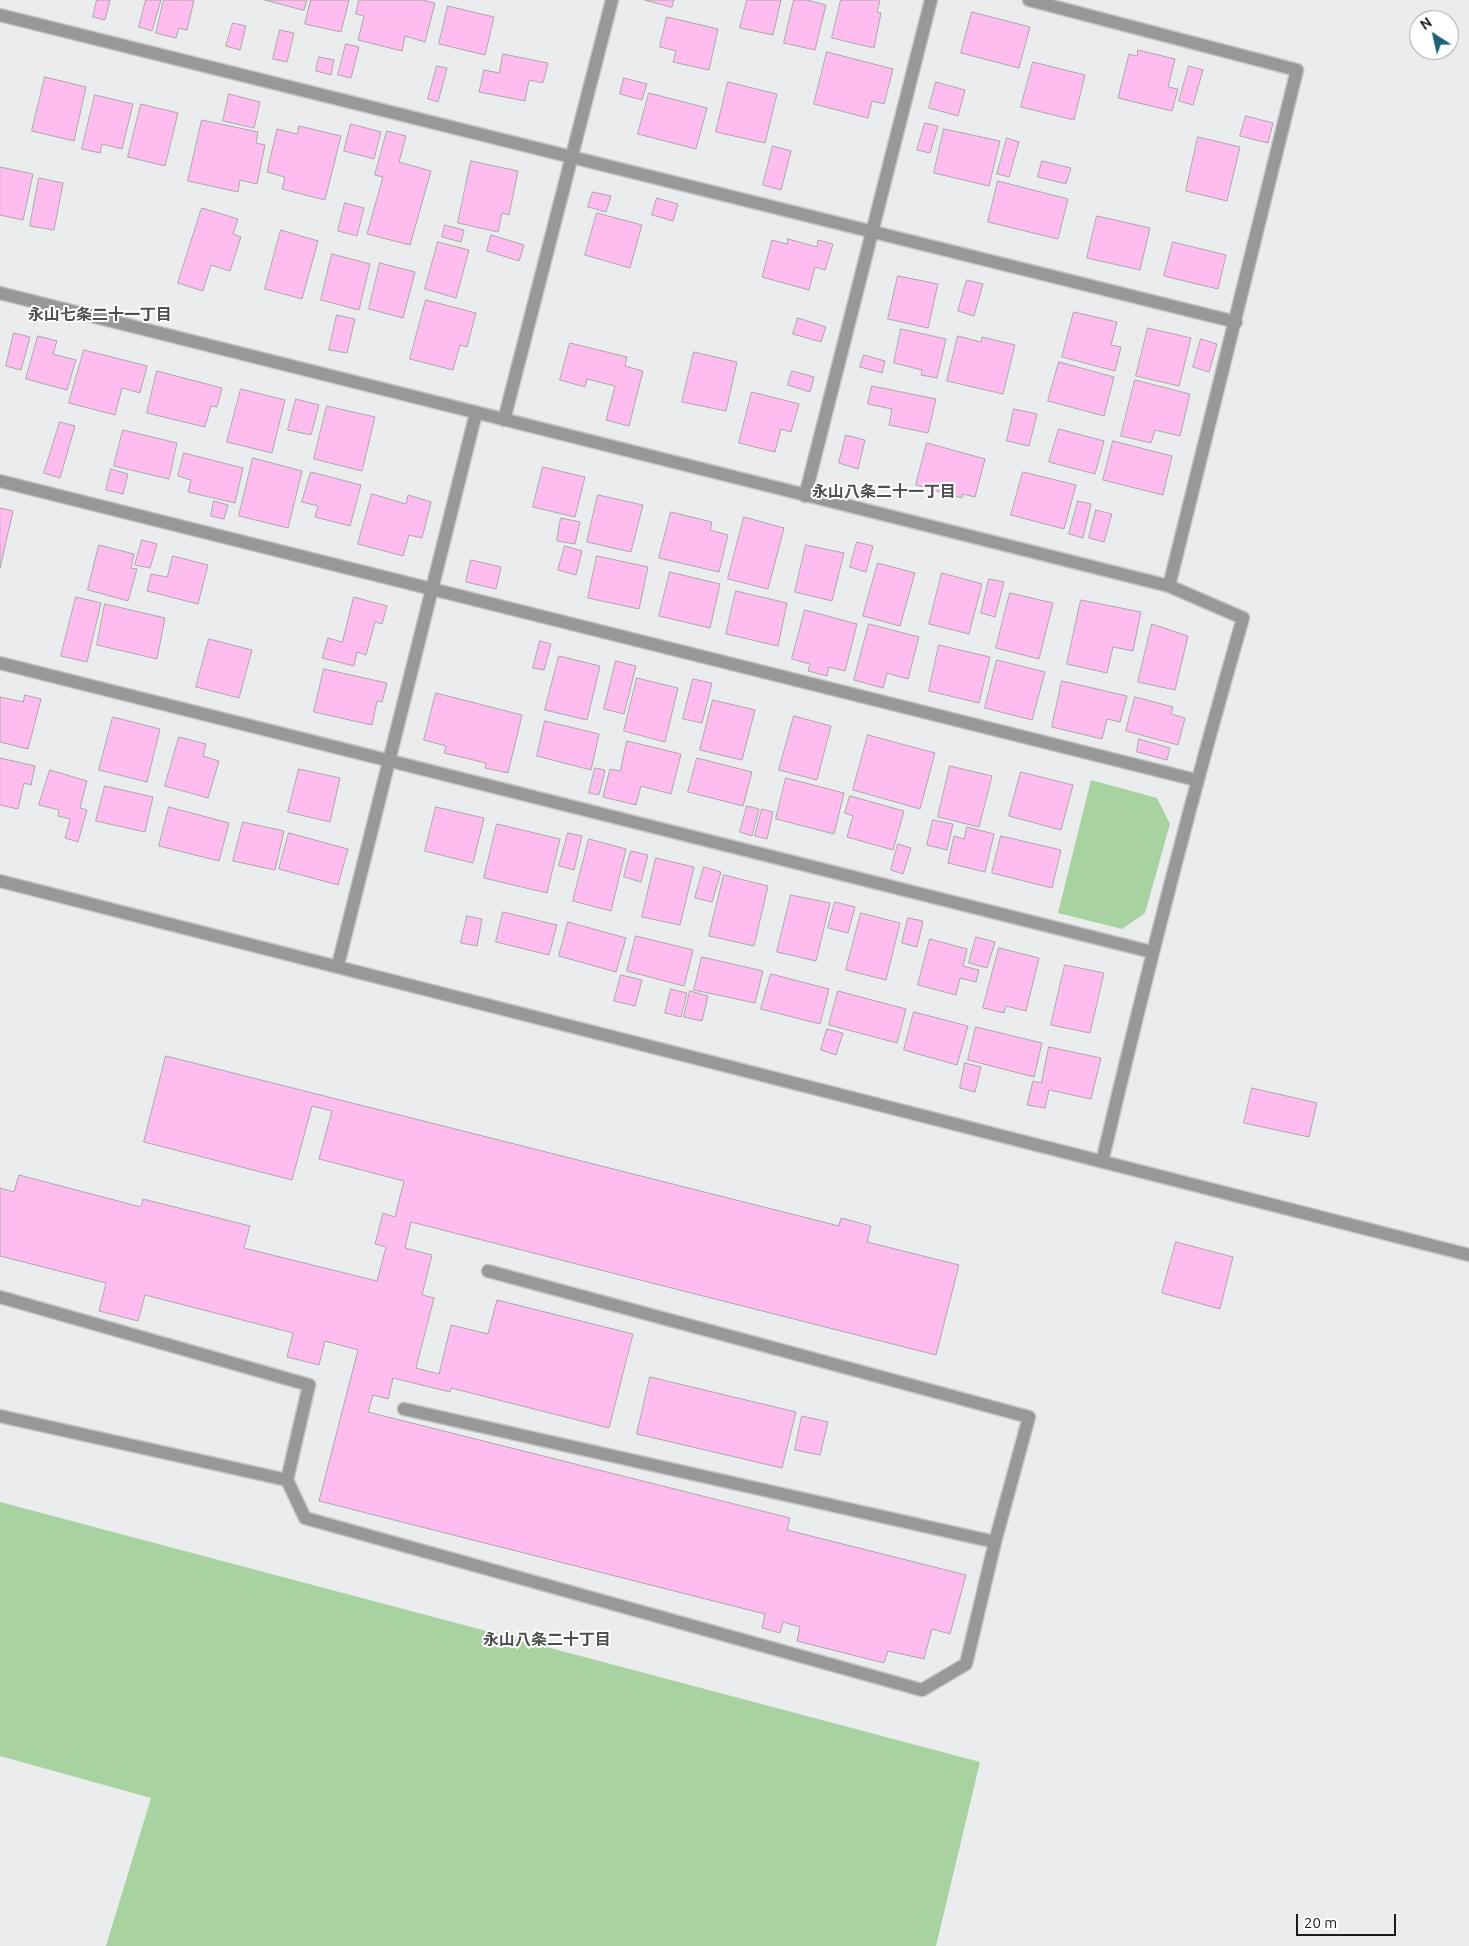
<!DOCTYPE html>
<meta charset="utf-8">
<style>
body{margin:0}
#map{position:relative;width:1469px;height:1946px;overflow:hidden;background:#ebeced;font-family:Ubuntu,sans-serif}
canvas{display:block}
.north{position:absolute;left:1409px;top:10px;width:50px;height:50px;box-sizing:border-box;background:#fff;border:1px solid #a4a4a4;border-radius:50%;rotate:325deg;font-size:14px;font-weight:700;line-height:20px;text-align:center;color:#1b1b1c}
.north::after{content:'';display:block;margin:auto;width:18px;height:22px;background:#1d6373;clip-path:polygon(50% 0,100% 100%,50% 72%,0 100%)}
.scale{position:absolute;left:1296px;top:1914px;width:100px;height:22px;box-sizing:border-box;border:2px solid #1b1b1c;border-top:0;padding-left:6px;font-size:15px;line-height:18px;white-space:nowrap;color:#1b1b1c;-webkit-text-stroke:4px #fff;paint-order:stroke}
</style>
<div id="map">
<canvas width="1469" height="1946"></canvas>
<div class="north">N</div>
<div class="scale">20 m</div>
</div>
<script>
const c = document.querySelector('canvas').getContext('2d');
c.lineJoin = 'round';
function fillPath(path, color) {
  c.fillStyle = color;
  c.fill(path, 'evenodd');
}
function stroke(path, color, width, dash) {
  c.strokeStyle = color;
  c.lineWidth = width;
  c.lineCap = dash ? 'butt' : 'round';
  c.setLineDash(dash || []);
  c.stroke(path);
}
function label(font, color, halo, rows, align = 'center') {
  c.font = font + ' Ubuntu,"Noto Sans JP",sans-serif';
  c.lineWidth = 4;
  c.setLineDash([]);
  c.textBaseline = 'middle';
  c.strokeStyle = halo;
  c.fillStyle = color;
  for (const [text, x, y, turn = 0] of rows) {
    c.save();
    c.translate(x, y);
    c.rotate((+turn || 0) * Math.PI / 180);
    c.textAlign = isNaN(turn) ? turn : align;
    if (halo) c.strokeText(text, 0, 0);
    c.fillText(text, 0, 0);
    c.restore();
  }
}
const green = new Path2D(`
 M1091 780 1157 798 1170 824 1145 913 1122 929 1058 913Z
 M0 1502 980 1762 936 1946H106L151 1798 0 1756Z`);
const building = new Path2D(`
 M97 0H110L105 20 93 17Z
 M146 0H161L152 31 139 27Z
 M164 0H194L187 30 179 28 176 38 156 33Z
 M265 0H307L304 10Z
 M311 0H349L341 32 305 24Z
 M359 0H423L435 3 425 42 405 36 402 51 358 40 364 16 356 14Z
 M645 0H674L672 7Z
 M747 0H781L773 35 740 28Z
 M794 0H807L826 5 815 50 784 43Z
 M841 0H880L877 12 881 13 874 48 832 38Z
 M448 6 494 17 485 55 439 44Z
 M972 12 1030 27 1019 68 961 53Z
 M667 17 718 29 709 70 673 62 676 51 660 47Z
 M233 23 246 26 240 50 226 46Z
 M280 30 294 33 287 62 273 59Z
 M346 44 359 47 351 78 338 75Z
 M1138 50 1175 59 1168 87 1178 89 1172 111 1118 98 1129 54 1137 56Z
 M827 52 893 69 884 104 872 101 868 118 814 104Z
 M503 54 548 63 543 83 529 80 525 101 479 92 484 70 499 73Z
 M319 57 334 60 331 75 316 71Z
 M1033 62 1085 75 1074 120 1021 107Z
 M437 66 447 68 438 102 428 99Z
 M1189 66 1203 70 1193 105 1179 101Z
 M45 77 86 87 74 141 32 131Z
 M624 78 647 84 642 100 620 94Z
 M728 82 777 94 765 143 716 132Z
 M936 82 965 90 958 116 929 108Z
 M649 93 707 108 696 149 638 134Z
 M229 94 260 102 254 128 223 121Z
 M95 95 133 104 122 149 102 144 100 153 82 149Z
 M141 104 178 113 165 166 128 157Z
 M1246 116 1273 123 1268 143 1240 136Z
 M202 120 258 132 256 143 265 145 257 184 240 180 238 192 188 181Z
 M925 123 938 126 930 153 917 150Z
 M351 124 381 132 374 159 344 151Z
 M299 126 341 136 325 200 282 189 285 177 267 172 277 129 297 134Z
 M944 129 1000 141 989 186 934 173Z
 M387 131 406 136 399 162 431 171 410 245 367 234 383 177 375 175Z
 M1198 137 1240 147 1227 201 1186 191Z
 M1007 138 1019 142 1009 177 997 174Z
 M773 146 791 151 781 190 763 185Z
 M471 161 518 171 509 215 502 213 498 232 458 223Z
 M1042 161 1071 168 1066 184 1038 177Z
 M0 167 33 174 23 220 0 215Z
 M39 178 63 183 54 230 30 226Z
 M998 181 1068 199 1058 239 988 222Z
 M593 192 611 196 606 212 588 207Z
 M657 198 678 204 673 221 652 215Z
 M345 203 364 208 357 236 338 231Z
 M202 208 238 219 233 234 241 237 230 271 211 265 203 291 178 283Z
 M597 213 642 225 630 268 585 255Z
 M1097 216 1150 228 1140 270 1087 258Z
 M445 225 464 230 461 242 442 237Z
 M281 230 318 241 302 299 265 289Z
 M491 235 524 245 519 261 487 251Z
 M788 239 817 247 818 240 833 244 825 270 815 267 809 290 762 277 772 240 787 244Z
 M438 242 469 250 456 298 425 289Z
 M1173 242 1226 255 1218 289 1164 276Z
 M332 254 370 264 359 310 321 300Z
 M380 263 415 272 403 318 369 309Z
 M898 276 938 284 928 328 888 319Z
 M967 280 983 284 974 316 958 311Z
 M426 300 476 313 467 347 460 345 453 370 410 359Z
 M1074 312 1117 322 1111 345 1121 347 1115 371 1062 357Z
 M337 315 355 319 347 353 329 350Z
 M798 318 826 327 821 342 793 334Z
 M1148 328 1191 338 1179 386 1136 376Z
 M901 329 946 339 937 378 921 375 922 370 894 363Z
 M14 333 30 337 21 370 6 366Z
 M38 336 57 341 53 354 76 360 67 390 26 379Z
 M958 336 981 342 982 337 1015 345 1003 394 947 381Z
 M1201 339 1217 344 1209 372 1193 367Z
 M570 343 627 357 625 366 643 371 629 426 606 420 615 386 587 379 585 387 560 380Z
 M84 350 147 366 140 393 122 388 115 415 69 403Z
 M694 352 737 362 726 411 682 402Z
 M864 355 885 361 882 373 860 367Z
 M1059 362 1114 377 1104 416 1048 401Z
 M157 371 222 388 217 407 211 406 205 427 147 413Z
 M792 371 814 377 810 392 788 385Z
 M1135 380 1190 394 1180 436 1155 430 1151 443 1121 436Z
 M872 386 936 399 928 433 889 425 892 409 868 404Z
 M241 389 285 400 272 453 227 442Z
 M752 392 799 404 791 432 781 429 775 452 739 443Z
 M296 399 319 405 311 435 288 430Z
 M327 406 375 417 362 471 314 459Z
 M1014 409 1037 414 1029 446 1007 441Z
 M60 422 75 426 60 478 44 473Z
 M1059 429 1104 441 1095 474 1049 462Z
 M123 430 177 443 169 479 114 466Z
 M846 435 865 440 858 469 839 463Z
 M1113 441 1172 456 1163 495 1103 480Z
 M927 443 985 459 975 497 963 494 962 498 916 485Z
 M184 453 243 468 235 503 188 492 191 480 178 476Z
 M253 458 302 471 288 528 239 516Z
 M543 467 585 477 575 517 533 507Z
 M111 469 128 474 123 494 106 490Z
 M311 472 361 485 350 526 315 517 318 506 302 502Z
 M1023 472 1076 485 1064 529 1011 515Z
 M372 494 406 504 408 495 431 502 422 538 409 535 403 556 358 544Z
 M598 495 643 505 631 552 587 542Z
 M214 501 228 505 224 519 211 516Z
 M1078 501 1091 504 1083 538 1069 534Z
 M0 508 13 511 0 568Z
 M1096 510 1112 514 1104 542 1089 538Z
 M671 512 712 522 710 530 728 535 719 572 659 558Z
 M744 517 784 528 768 589 728 579Z
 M561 518 580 522 575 544 557 541Z
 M142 540 157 544 150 568 135 565Z
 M857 542 873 546 866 572 850 567Z
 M99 545 134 554 131 568 137 569 128 601 88 590Z
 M806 545 844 553 832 601 795 592Z
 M565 546 582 551 576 575 558 570Z
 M173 556 208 565 198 604 147 591 151 574 167 577Z
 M597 556 648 567 639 609 588 598Z
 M471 560 501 567 496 589 466 582Z
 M878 563 915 573 900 626 863 616Z
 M670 572 720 584 710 628 659 616Z
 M942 573 982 584 969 634 929 624Z
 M989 579 1004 582 995 617 981 613Z
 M736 591 787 603 778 646 726 634Z
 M1010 593 1053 603 1039 659 996 648Z
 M76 597 101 603 87 662 61 656Z
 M354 597 387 606 382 624 375 622 366 655 357 652 354 666 322 658 328 638 342 642Z
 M1081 600 1141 612 1133 651 1113 647 1107 673 1067 664Z
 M105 604 165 618 157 659 97 645Z
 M805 610 857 624 845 671 829 667 827 676 808 671 810 664 792 659Z
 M869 624 919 637 908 679 887 673 883 688 854 680Z
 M1152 624 1188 636 1175 690 1138 682Z
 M209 639 252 650 239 698 196 687Z
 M540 641 551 644 544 670 533 668Z
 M939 645 990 657 979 703 929 691Z
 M559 656 600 666 587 720 545 710Z
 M997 660 1045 672 1032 720 985 708Z
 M616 661 636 666 624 714 604 709Z
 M324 669 387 683 382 702 377 701 372 725 314 712Z
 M637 678 678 688 665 742 624 731Z
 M693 679 712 683 702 723 683 719Z
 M1062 681 1127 696 1120 722 1107 719 1102 739 1052 727Z
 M436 693 522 715 508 773 485 768 486 763 444 753 446 746 424 740Z
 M25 695 41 699 28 749 0 742V697L23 702Z
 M1135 697 1173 707 1171 714 1185 718 1178 745 1126 731Z
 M713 700 755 710 742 760 700 750Z
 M794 716 831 726 817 780 779 770Z
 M113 717 160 729 147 782 99 770Z
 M545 721 599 734 591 770 537 756Z
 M868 735 935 753 920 809 853 790Z
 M179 737 206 744 203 756 219 761 208 798 165 786Z
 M1139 739 1170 748 1167 760 1137 752Z
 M627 741 681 754 671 794 641 786 636 805 603 797 610 769 620 771Z
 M0 758 35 766 31 785 24 783 18 809 0 805Z
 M697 758 752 772 743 806 688 792Z
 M950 766 992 776 979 827 938 817Z
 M595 768 605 770 599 795 589 793Z
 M299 769 340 778 330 822 288 812Z
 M50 770 87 781 80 808 87 810 78 842 65 838 70 819 58 816 59 810 39 805Z
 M1021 772 1073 785 1061 830 1009 816Z
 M786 778 844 793 834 834 776 819Z
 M105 786 153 797 145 832 96 821Z
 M850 796 904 811 893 850 847 837 853 816 845 813Z
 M747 806 759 809 752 836 740 832Z
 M169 807 229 823 219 861 159 846Z
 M436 807 484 818 473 863 425 851Z
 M762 809 773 812 767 839 755 836Z
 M933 820 953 824 947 850 927 845Z
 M243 822 284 831 275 870 233 861Z
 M497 824 560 839 547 893 484 878Z
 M967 827 994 834 985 872 948 863 954 836 964 839Z
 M289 833 348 849 338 885 279 869Z
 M568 833 582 836 574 870 559 866Z
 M1001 836 1061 850 1052 888 992 873Z
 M589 839 626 849 611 911 573 901Z
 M898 844 911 848 903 874 891 870Z
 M631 851 648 855 641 882 624 877Z
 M656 858 694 867 680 925 642 917Z
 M704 867 721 872 712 902 695 898Z
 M724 875 768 886 754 946 709 936Z
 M791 895 830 903 816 961 777 952Z
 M835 902 855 907 848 933 828 928Z
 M503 912 557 925 549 955 496 942Z
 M861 913 900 923 886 980 846 970Z
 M467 916 482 919 477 946 461 943Z
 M908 918 923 921 917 947 902 943Z
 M568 922 626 938 616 972 559 956Z
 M636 936 693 950 684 986 627 971Z
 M976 937 995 942 987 968 969 963Z
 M930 939 967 949 963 966 979 970 976 982 960 978 956 995 918 985Z
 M999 948 1039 958 1026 1011 1006 1006 1004 1013 983 1008Z
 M702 957 763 971 755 1003 694 990Z
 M1065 965 1104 973 1090 1033 1051 1025Z
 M771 974 829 989 820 1024 761 1009Z
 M621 975 642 980 635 1006 614 1001Z
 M671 989 687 993 681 1017 665 1013Z
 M690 991 708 996 702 1021 684 1017Z
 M838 991 906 1009 897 1043 829 1025Z
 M914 1012 968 1026 957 1065 904 1050Z
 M976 1027 1042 1043 1034 1077 968 1060Z
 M827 1029 843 1033 836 1055 821 1050Z
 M1049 1047 1101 1058 1091 1099 1049 1090 1045 1108 1027 1105 1033 1081 1041 1083Z
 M166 1056 839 1226 841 1218 871 1226 867 1242 959 1265 936 1355 411 1222 405 1248 432 1255 422 1295 434 1298 416 1368 439 1374 451 1325 488 1334 497 1300 633 1334 609 1428 451 1388 450 1392 393 1378 388 1399 373 1395 368 1412 790 1518 787 1530 966 1575 950 1634 932 1629 924 1659 888 1651 884 1663 797 1641 800 1627 783 1622 780 1633 762 1628 765 1614 319 1501 358 1350 325 1341 319 1365 287 1357 293 1333 145 1295 138 1321 99 1311 106 1283 0 1256V1188L14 1192 19 1175 141 1207 143 1199 250 1226 244 1248 377 1281 386 1247 375 1244 383 1213 395 1217 404 1181 319 1159 332 1111 312 1106 292 1180 144 1142Z
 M965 1063 981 1067 975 1092 960 1088Z
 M1252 1088 1317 1103 1309 1137 1244 1123Z
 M1176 1242 1233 1257 1220 1309 1162 1293Z
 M650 1377 796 1412 782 1468 637 1434Z
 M802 1416 828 1422 820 1455 795 1450Z`);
const service = new Path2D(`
 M488 1271 1029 1417 995 1542
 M0 1416 287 1480 309 1385
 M287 1480 305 1518 922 1690 966 1664 995 1542 404 1409`);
const minor = new Path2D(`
 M1029 0 1297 70 1169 586
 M0 15 1236 322
 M0 293 1169 586 1243 618C1191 798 1145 979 1102 1162
 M504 420 612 0
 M0 481 1196 780
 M805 496 931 0
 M0 663 1152 952
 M0 881 1469 1255
 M338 965 476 413
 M0 1297 309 1385`);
const neighbourhoodNames = [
 ["永山七条二十一丁目",100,315],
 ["永山八条二十一丁目",884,492],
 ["永山八条二十丁目",547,1640]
];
fillPath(green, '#a8d29f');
fillPath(building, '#febcef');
stroke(building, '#aaa8a9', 1);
stroke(service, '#c6c6c7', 15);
stroke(minor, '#c6c6c7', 15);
stroke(service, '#989898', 12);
stroke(minor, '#989898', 12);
label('bold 16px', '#4f5051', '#fff', neighbourhoodNames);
</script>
